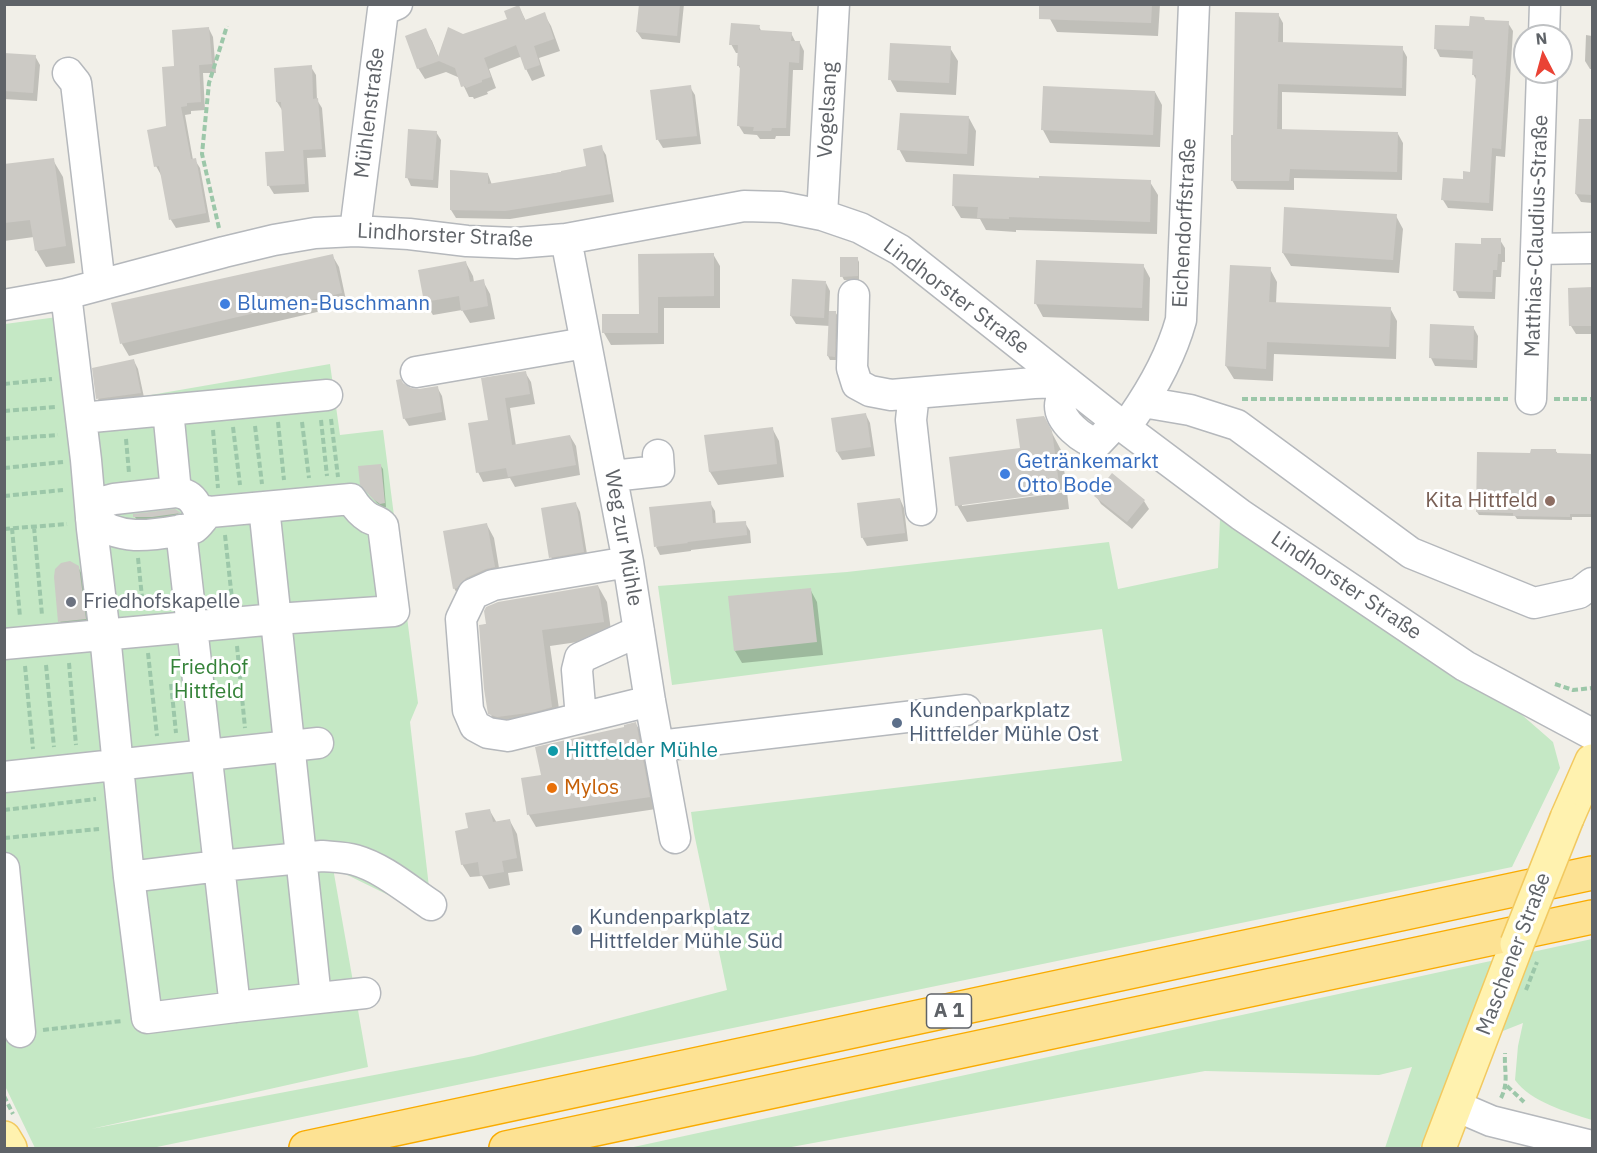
<!DOCTYPE html>
<meta charset="utf-8">
<style>
body{margin:0}
#map{position:relative;width:1597px;height:1153px;overflow:hidden;background:#f1efe8;font-family:"IBM Plex Sans",sans-serif}
canvas{display:block}
.frame{position:absolute;inset:0;border:6px solid #5f6368;pointer-events:none}
.north{position:absolute;left:1513px;top:24px;width:60px;height:60px;box-sizing:border-box;background:#fff;border:2px solid #bfc1c3;border-radius:50%;rotate:354deg;font-size:16px;font-weight:700;line-height:24px;text-align:center;color:#5f6368}
.north::after{content:'';display:block;margin:auto;width:21px;height:27px;background:#ea4335;clip-path:polygon(50% 0,100% 100%,50% 72%,0 100%)}
</style>
<div id="map">
<canvas width="1597" height="1153"></canvas>
<div class="frame"></div>
<div class="north">N</div>
</div>
<script>
const c = document.querySelector('canvas').getContext('2d');
c.lineJoin = 'round';
function fillPath(path, color) {
  c.fillStyle = color;
  c.fill(path, 'evenodd');
}
function stroke(path, color, width, dash) {
  c.strokeStyle = color;
  c.lineWidth = width;
  c.lineCap = dash ? 'butt' : 'round';
  c.setLineDash(dash || []);
  c.stroke(path);
}
function label(font, color, halo, rows, align = 'center') {
  c.font = font + ' "IBM Plex Sans",sans-serif';
  c.lineWidth = 6;
  c.setLineDash([]);
  c.textBaseline = 'middle';
  c.strokeStyle = halo;
  c.fillStyle = color;
  for (const [text, x, y, turn = 0] of rows) {
    c.save();
    c.translate(x, y);
    c.rotate((+turn || 0) * Math.PI / 180);
    c.textAlign = isNaN(turn) ? turn : align;
    if (halo) c.strokeText(text, 0, 0);
    c.fillText(text, 0, 0);
    c.restore();
  }
}
const green = new Path2D(`
 M80 314 93 405 330 364 340 435 383 430 418 703 410 722 430 896 425 913 333 868 368 1067 91 1129 474 1056 727 990 694 833 691 812 1122 761 1102 629 672 685 658 586 847 572 1109 542 1118 589 1218 568 1220 519 1253 536 1506 701 1553 742 1560 768 1512 867 152 1148H35L5 1086V324Z
 M1592 939V1120C1567 1112 1531 1102 1515 1080L1518 1046 1523 1023 1460 1048 1420 1148H1385L1412 1067 1379 1075 1205 1071 786 1148H629Z`);
const shadow = new Path2D(`
 M640 4H684L680 43 642 39 637 32Z
 M1051 4H1160L1158 36 1057 32 1050 19Z
 M519 7 526 21 544 14 551 26 560 51 539 58 545 76 532 81 526 69 522 57H520L489 69 496 88 487 92 488 94 474 99 473 97H469L460 78 446 72 425 79 418 68 425 30 432 41 439 58 463 35 509 20Z
 M1278 14 1283 23V44L1402 48 1407 57 1406 96 1282 92V131L1398 134 1403 143 1402 180 1294 178V190L1237 189 1232 180Z
 M1485 21 1508 23 1513 31 1505 157 1496 156 1493 211 1448 208 1443 200 1471 173 1477 81 1473 74 1474 59 1440 57 1436 49 1471 28Z
 M759 27 762 32 791 33 796 43H800L804 51 803 70H793L790 136H776L775 139H760L757 135 744 134 739 126 741 70 738 65 739 53H736L731 44Z
 M209 29 213 37 216 73H203L205 110 191 111V114L185 115 193 160H195L200 168 210 222 176 228 171 220 162 175H161L156 166 167 128 175 68Z
 M1586 35 1592 36V69H1590L1585 61Z
 M950 48 958 61 956 95 897 92 890 79Z
 M4 55 35 56 40 65 37 101 4 99Z
 M311 67 316 75 317 100 322 108 326 157 307 158 309 192 274 194 269 186 286 152 282 110 277 102Z
 M690 87 695 95 701 144 663 148 658 140Z
 M1045 88 1155 92 1162 105 1160 147 1050 143 1043 130Z
 M969 118 976 131 974 166 906 162 899 149Z
 M436 132 441 140 438 188 411 186 407 177Z
 M1592 145V203L1581 202 1576 194Z
 M601 147 606 155 614 202 510 219 456 218 451 210V172L488 174 492 185 588 167Z
 M53 160 63 177 75 263 46 267 36 250 34 237 4 241V166Z
 M1150 182 1158 195 1157 234 1016 230V232L986 230 980 219 961 218 953 205Z
 M1396 216 1403 229 1399 273 1291 266 1283 253Z
 M1500 240 1505 248V262H1502L1501 277H1496L1495 299 1459 298 1455 290 1482 246Z
 M713 254 720 266V308H664V344L611 345 604 333 640 316 639 255Z
 M332 255 339 267 347 305 129 356 122 344 113 304Z
 M857 258 859 262V280H844L842 276Z
 M466 263 473 276 474 282 483 281 490 294 495 319 470 323 462 310 433 315 425 302Z
 M1143 265 1150 278 1149 321 1043 317 1036 304Z
 M1270 269 1277 282 1276 303 1390 308 1397 321 1396 359 1274 354 1273 381 1234 379 1226 366Z
 M826 283 830 291 829 312H835L838 316 836 360H830L828 356 830 326 796 324 791 316Z
 M1592 289V339L1591 334H1576L1571 326Z
 M1473 327 1478 336 1477 368 1435 366 1431 358Z
 M134 361 138 369 145 402 102 407 98 399Z
 M525 372 531 382 535 404 510 408 516 446 570 436 576 446 580 475 515 487 510 478 483 482 478 472 490 421 483 380Z
 M437 387 442 396 446 420 409 426 404 418 410 390 419 391Z
 M866 415 870 423 875 456 842 460 837 452Z
 M1044 418 1061 450 1067 489 962 503V506L1067 492 1069 509 967 522 957 505 1021 450Z
 M772 428 779 441 784 477 718 485 710 472 706 436Z
 M1555 450 1558 454 1592 455V517H1572V520L1517 519 1515 516 1479 515 1477 512Z
 M380 465 383 469 386 507H383L377 503 364 488Z
 M1096 496 1144 501 1149 509 1132 529 1101 504Z
 M900 499 904 508 908 541 867 546 862 537Z
 M710 503 715 511 716 525 745 523 750 531 751 543 691 550V551L660 555 656 547Z
 M576 504 580 512 588 560 556 566 551 557Z
 M175 511 179 514 184 521 140 525 135 517Z
 M487 525 494 538 501 580 461 601 454 588Z
 M78 567 83 576 89 627 65 630 60 621Z
 M598 586 607 602 612 637 550 646 561 723 499 730 490 713 480 626Z
 M810 589 817 602 823 655 742 663 735 651Z
 M636 724 643 736 656 809 536 827 529 815 523 780 543 776 625 728Z
 M490 811 497 823 510 821 517 834 523 871 508 873 510 885 489 889 482 876 470 877 462 864 470 830Z`);
const building = new Path2D(`
 M639 4H680L677 36 636 32Z
 M1039 4H1152L1151 23 1039 19Z
 M519 5 525 20 545 12 554 39 534 46 540 65 525 70 516 45 484 58 491 77 482 80V82L466 88 465 86 461 87 455 68 439 61 417 69 405 36 426 28 438 57 448 27 463 34 507 19 504 11Z
 M1235 12 1279 13 1278 42 1403 46 1402 88 1278 84 1277 129 1398 132 1397 172 1290 169 1289 181H1231V135H1233Z
 M1470 16 1484 17 1485 20 1509 21 1501 149 1492 148 1489 203 1441 200 1443 178 1463 179V171L1470 172 1476 75H1472L1473 51 1434 49 1435 25 1469 26Z
 M731 23 760 25 759 30 792 32 791 41H800L799 63 789 62 786 128H772L771 131H753L754 127 737 126 740 66H737L738 45H729Z
 M209 27 212 64 199 65 201 102 187 103V106L181 107 191 159 196 158 206 213 169 220 159 166 154 167 147 130 166 126 162 67 174 66 172 30Z
 M890 43 951 46 949 83 888 80Z
 M4 53 36 55 33 93 4 91Z
 M312 65 313 99 318 98 322 149 303 150 305 184 267 186 265 152 284 151 281 102H276L274 68Z
 M691 85 697 136 656 140 650 90Z
 M1043 86 1155 91 1153 135 1041 130Z
 M900 113 969 116 967 154 897 150Z
 M1579 119H1593V195L1575 194Z
 M408 129 437 131 433 180 405 178Z
 M602 145 611 194 505 211 450 210V170L488 173V184L561 172V171L586 166 583 149Z
 M54 158 66 246 35 251 30 220 4 223V164Z
 M953 174 1039 178V176L1151 180 1150 222 1009 217V219L977 218 978 207 952 206Z
 M1284 207 1397 214 1393 260 1282 253Z
 M1481 238H1501V254H1498L1497 270H1493L1492 292 1453 291 1455 243 1481 244Z
 M714 253V296L658 297V333H602V314H639L638 254Z
 M333 254 342 293 120 344 111 303Z
 M840 257H858V276L840 277Z
 M1036 260 1144 264 1142 308 1034 304Z
 M466 261 470 282 484 279 488 306 461 311 459 296 424 302 418 270Z
 M1230 265 1271 267 1269 302 1391 307 1389 347 1267 342 1266 369 1225 366Z
 M792 279 826 281 824 318 790 316Z
 M1593 287V326H1569L1568 288Z
 M829 311H836L835 357 827 356Z
 M1430 324 1474 326 1473 360 1429 358Z
 M134 359 141 393 96 399 92 368Z
 M526 371 530 394 505 398 512 445 570 435 576 465 508 477 506 468 476 473 468 423 488 420 481 378Z
 M401 379 403 383 411 388 419 389 438 386 442 412 403 419 396 380Z
 M866 413 871 447 836 452 831 418Z
 M1044 416 1052 431 1060 492 955 506 949 457 1020 448 1016 419Z
 M773 427 777 464 709 472 704 435Z
 M1531 449H1556V453L1593 454V514H1570V517L1513 516V513L1476 512 1477 452 1530 453Z
 M381 464 385 503 380 504 373 499 360 485 358 466Z
 M1112 473 1145 500 1127 522 1094 496Z
 M900 498 905 533 861 538 857 503Z
 M711 501 713 523 746 521 747 535 687 542 688 543 654 547 649 507Z
 M576 502 584 552 549 558 541 508Z
 M175 509 181 513 152 517H133V514Z
 M487 523 495 567 486 569 466 578 457 588 453 589 443 531Z
 M70 561 79 566 86 619 58 622 54 577 55 569 61 563Z
 M598 585 604 622 542 630 552 707 535 712 497 717 488 714 484 689 479 625 486 624 484 611 486 607 498 602Z
 M811 588 817 642 734 651 728 596Z
 M636 722 650 797 527 815 521 778 541 775 535 747 624 727V725Z
 M490 809 493 822 510 819 517 858 502 861 504 872 480 876 478 862 461 865 455 831 468 828 465 813Z`);
const path = new Path2D(`
 M219 228 202 154 209 83 227 26
 M4 384 52 379
 M1242 399H1508
 M1554 399H1592
 M4 411 55 407
 M331 419 338 477
 M321 420 327 476
 M278 422 284 480
 M302 422 309 478
 M255 426 262 484
 M233 427 240 485
 M213 430 218 488
 M4 439 58 435
 M126 439 129 473
 M4 468 63 462
 M4 496 63 490
 M34 527 42 615
 M12 528 20 617
 M4 529 67 524
 M225 535 232 599
 M138 558 143 607
 M237 646 245 728
 M148 653 157 736
 M69 663 76 745
 M46 665 54 747
 M25 666 33 749
 M171 684 176 733
 M1555 684 1573 690 1592 688
 M4 810 96 799
 M4 838 99 829
 M43 1030 122 1021
 M1507 1086 1524 1102
 M4 1096 13 1114
 M1501 1098C1509 1082 1504 1071 1505 1053`);
const minor = new Path2D(`
 M1544 36 1545 4
 M68 73 76 83 100 285
 M822 215 834 4
 M355 231 383 10 397 4
 M566 239 628 562 650 701 675 838
 M1536 249 1592 248
 M66 294 86 460 92 529 105 635 129 877 147 1018 235 1007 365 993
 M854 295 852 368 857 384 870 391 891 395 1034 383 1067 382C1065 389 1060 398 1060 406 1060 421 1082 440 1097 443L1117 422
 M4 305 66 294 224 252 274 240 315 233 355 231 409 234 467 241 516 243 566 239 744 206 781 207 822 215 860 228 900 250 1125 428 1241 515 1465 666 1592 734
 M416 372 585 343
 M914 393 911 420 921 510
 M1531 399 1542 72
 M1143 402 1190 410 1237 425 1411 553 1534 603 1579 593 1592 583
 M168 410 176 492C188 494 193 498 198 509L210 512
 M81 418 327 395
 M1132 418C1153 388 1171 356 1181 320L1194 4
 M612 476 659 471 658 455
 M264 507 316 998
 M91 510 103 502 114 499 176 492
 M181 530 235 1007
 M628 562 493 585 473 594 461 619 468 710 475 726 488 733 508 736 650 701
 M4 644 276 619 394 611 383 526C379 521 375 521 369 518 361 513 356 507 351 499L210 512C203 516 201 523 194 528 156 534 125 544 91 519
 M581 718 577 670 580 658 639 631
 M659 746 966 710
 M4 777 318 743
 M4 868 20 1032
 M129 877 219 866 322 856C333 857 345 857 355 860 383 868 407 889 431 905
 M1456 1106 1491 1121 1592 1146`);
const major = new Path2D(`
 M1567 818 1592 761
 M4 1138 10 1148
 M1439 1148 1517 944`);
const highway = new Path2D(`
 M306 1148 1592 873
 M506 1148 1592 917`);
const pathBridge = new Path2D(`
 M1526 990 1537 962`);
const majorBridge = new Path2D(`
 M1517 944 1567 818`);
const markers = [
 [225,304,6,"#3f7fe0"],
 [1005,474,6,"#3f7fe0"],
 [1550,501,6,"#8d6e63"],
 [71,602,6,"#6b7280"],
 [897,723,6,"#5c6f8a"],
 [553,751,6,"#0f9aa8"],
 [552,788,6,"#e8710a"],
 [577,930,6,"#5c6f8a"]
];
const shields = [
 [949,1011,45]
];
const shieldNames = [
 ["A 1",949,1011]
];
const streetNames = [
 ["Vogelsang",828,110,-87],
 ["Mühlenstraße",370,113,-83],
 ["Eichendorffstraße",1185,223,-87],
 ["Lindhorster Straße",445,236,3],
 ["Matthias-Claudius-Straße",1537,236,-88],
 ["Lindhorster Straße",956,297,37],
 ["Weg zur Mühle",623,538,80],
 ["Lindhorster Straße",1346,586,34],
 ["Maschener Straße",1514,954,-69]
];
const shopNames = [
 ["Blumen-Buschmann",237,304],
 ["Getränkemarkt",1017,462],
 ["Otto Bode",1017,486]
];
const educationNames = [
 ["Kita Hittfeld",1538,501]
];
const worshipNames = [
 ["Friedhofskapelle",83,602]
];
const parkNames = [
 ["Friedhof",209,668],
 ["Hittfeld",209,692]
];
const serviceNames = [
 ["Kundenparkplatz",909,711],
 ["Hittfelder Mühle Ost",909,735],
 ["Kundenparkplatz",589,918],
 ["Hittfelder Mühle Süd",589,942]
];
const cultureNames = [
 ["Hittfelder Mühle",565,751]
];
const foodNames = [
 ["Mylos",564,788]
];
fillPath(green, '#c5e8c5');
fillPath(shadow, '#0003');
fillPath(building, '#cccac5');
stroke(minor, '#b5b8bc', 33);
stroke(major, '#f2c960', 36);
stroke(highway, '#f9ab00', 36);
stroke(path, '#9cc7a9', 4, [6, 3]);
stroke(minor, '#fff', 30);
stroke(major, '#fff2af', 33);
stroke(highway, '#fde293', 33);
stroke(majorBridge, '#f2c960', 36, []);
stroke(pathBridge, '#9cc7a9', 4, [6, 3]);
stroke(majorBridge, '#fff2af', 33);
for (const [x, y, r, color] of markers) {
  const dot = new Path2D();
  dot.arc(x, y, r, 0, 2 * Math.PI);
  c.fillStyle = color;
  c.fill(dot);
  stroke(dot, '#fff', 2);
}
for (const [x, y, w] of shields) {
  const box = new Path2D();
  box.roundRect(x - w / 2, y - 17, w, 34, 4.5);
  c.fillStyle = '#fff';
  c.fill(box);
  stroke(box, '#5f6368', 1.5);
}
label('bold 20px', '#5f6368', null, shieldNames);
label('21px', '#5f6368', '#fff', streetNames);
label('21px', '#366cbe', '#fff', shopNames, 'left');
label('21px', '#785e54', '#fff', educationNames, 'right');
label('21px', '#5b616d', '#fff', worshipNames, 'left');
label('21px', '#348238', '#fff', parkNames);
label('21px', '#4e5e75', '#fff', serviceNames, 'left');
label('21px', '#0d838f', '#fff', cultureNames, 'left');
label('21px', '#c56008', '#fff', foodNames, 'left');
</script>
